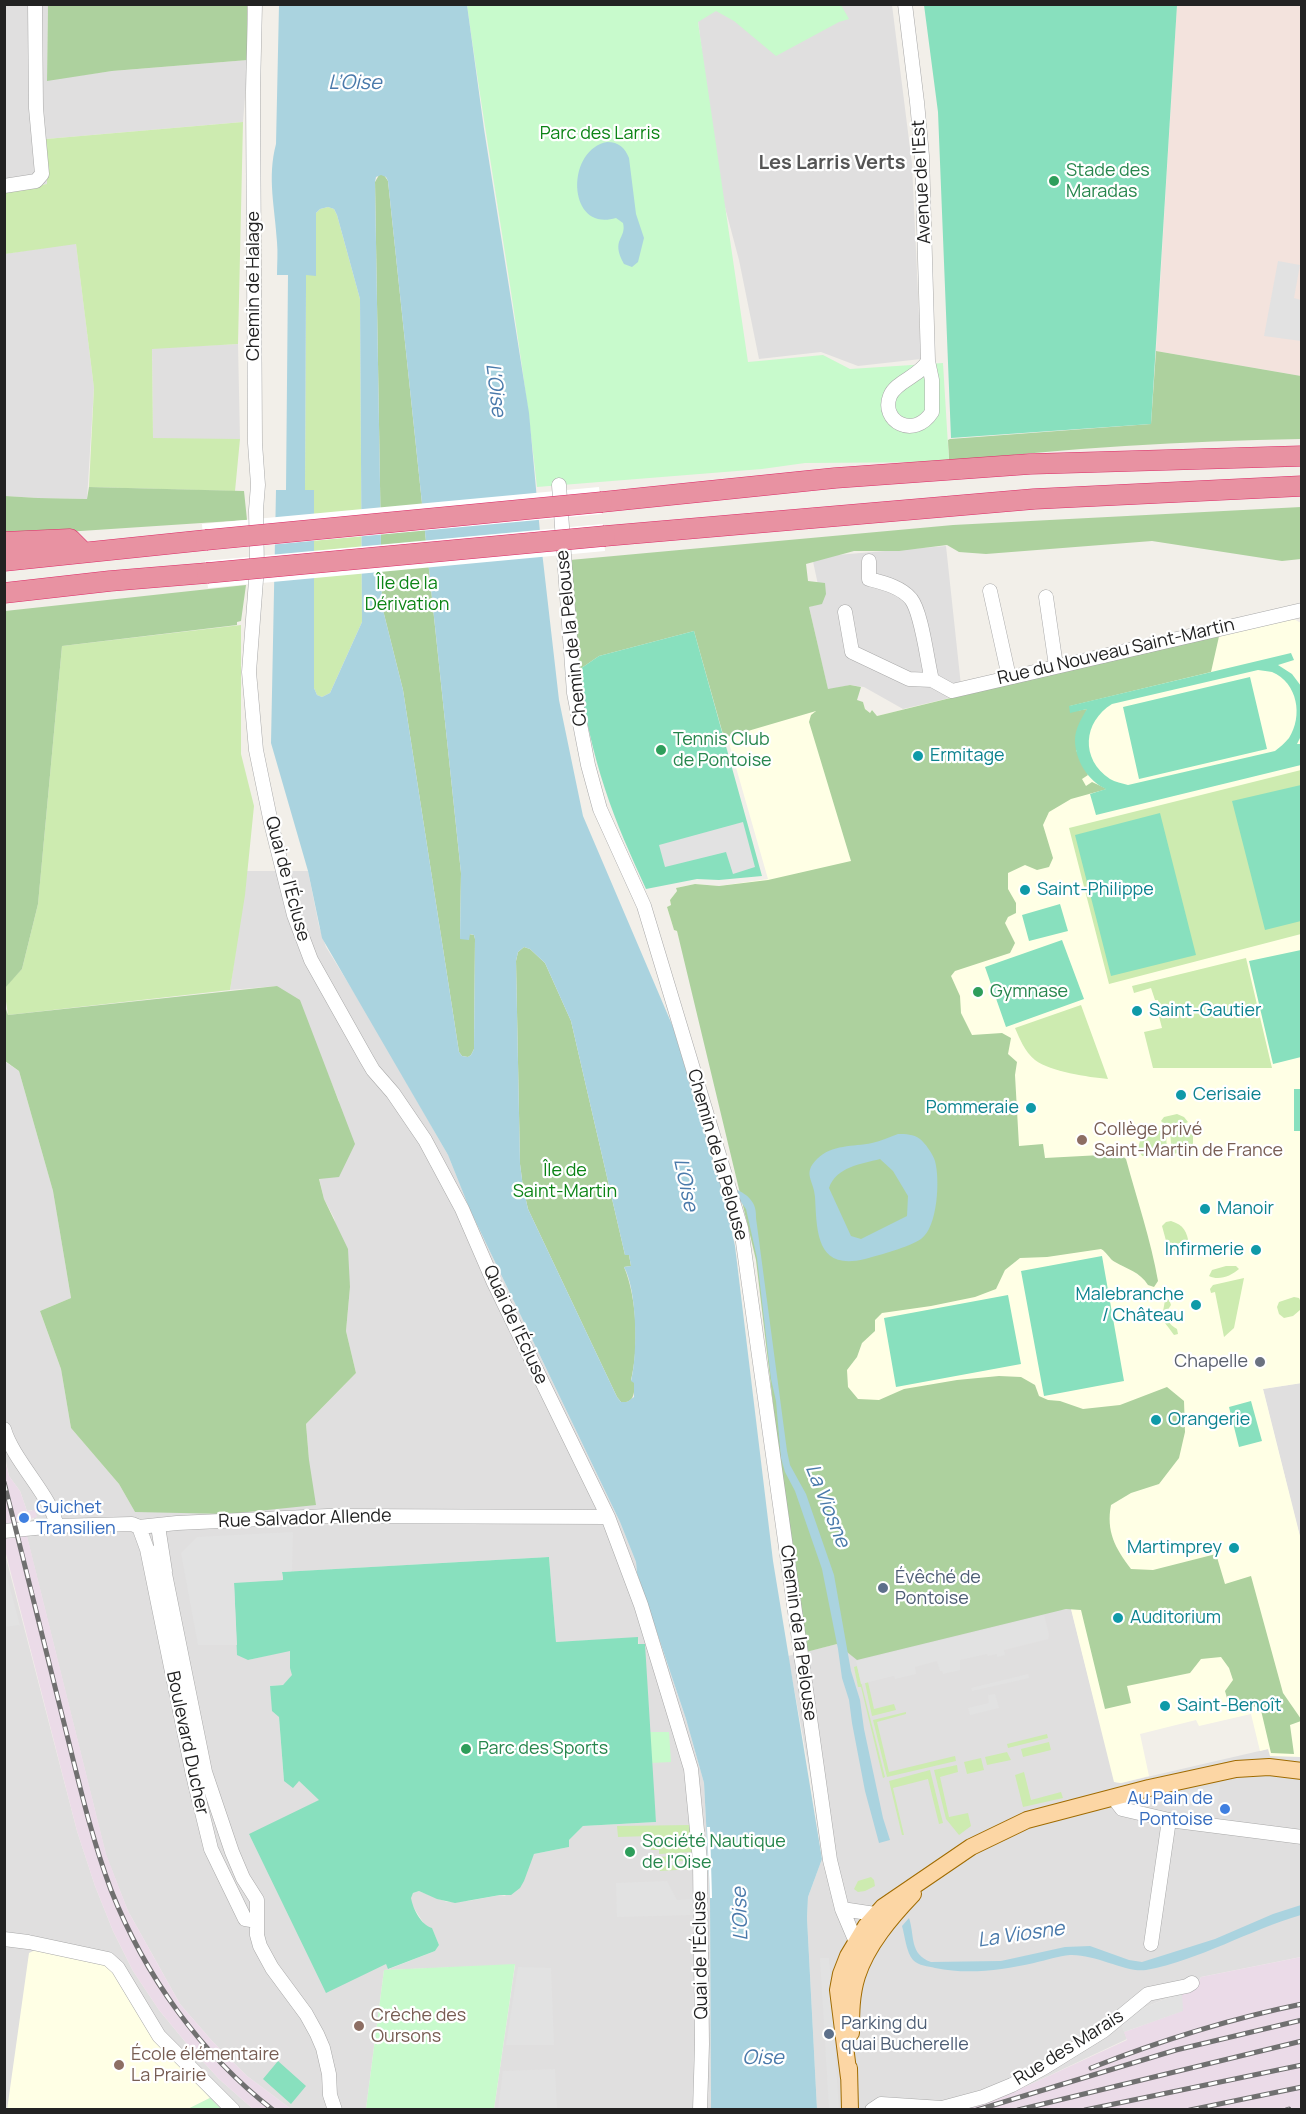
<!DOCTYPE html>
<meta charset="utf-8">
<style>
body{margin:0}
#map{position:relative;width:1306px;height:2114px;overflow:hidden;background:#f2efe9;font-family:Manrope,sans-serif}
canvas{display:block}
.frame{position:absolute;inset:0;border:6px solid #222;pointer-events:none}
</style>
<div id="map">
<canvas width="1306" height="2114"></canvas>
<div class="frame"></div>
</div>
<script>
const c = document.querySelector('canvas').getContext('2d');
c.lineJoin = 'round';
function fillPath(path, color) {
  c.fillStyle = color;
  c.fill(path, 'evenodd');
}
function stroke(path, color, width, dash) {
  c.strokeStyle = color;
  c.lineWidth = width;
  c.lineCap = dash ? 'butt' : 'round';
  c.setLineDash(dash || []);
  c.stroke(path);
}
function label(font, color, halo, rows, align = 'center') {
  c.font = font + ' Manrope,sans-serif';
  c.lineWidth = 4.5;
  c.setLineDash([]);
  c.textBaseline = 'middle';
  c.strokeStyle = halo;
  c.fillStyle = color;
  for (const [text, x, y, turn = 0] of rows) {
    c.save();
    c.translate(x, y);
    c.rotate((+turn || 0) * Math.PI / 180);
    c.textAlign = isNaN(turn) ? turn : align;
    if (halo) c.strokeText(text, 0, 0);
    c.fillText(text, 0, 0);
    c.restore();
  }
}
const residential = new Path2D(`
 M5 5H48L47 80 112 71 248 60 243 122 46 139 47 184 5 191Z
 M696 5H892L912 164 921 359 858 366 821 352 759 359 739 260 718 181Z
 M76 243 94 388 87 499 38 498 5 496 4 254Z
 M238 344 240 439H153L152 348Z
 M946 546 962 695 903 709 864 687 850 685 828 690 809 607 822 603 812 557Z
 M247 871H308L319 926 326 947 368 1015 448 1155 470 1210 620 1522 636 1562 637 1573 686 1719 704 1783 710 1898 711 2109H494L515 1965 384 1970 366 2109H291L247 2076 213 2042 180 2004 128 1911 106 1855 27 1537 5 1539V1526L34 1519 32 1510 27 1511 20 1491 9 1476 5 1457 4 1061 19 1071 53 1191 71 1298 40 1311 61 1369 71 1428 119 1484 135 1512 309 1460 306 1424 356 1373 346 1331 350 1287 334 1218 324 1199 319 1178 339 1101 318 1051 277 986 230 990ZM549 1557 556 1642 638 1638 656 1822 583 1826 569 1840V1847L534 1854 505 1896 500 1895 468 1901 447 1902 419 1891 413 1893 410 1898 412 1905 426 1927 432 1929 439 1945 435 1951 389 1969 386 1964 249 1835 320 1800 299 1781H284L279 1717 270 1686 283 1685 293 1675 290 1650 248 1660 283 1572Z
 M1301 1383V1542L1263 1389Z
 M4 1550 77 1831 95 1886 113 1931 133 1971 159 2010 187 2044 219 2079 253 2109H5Z
 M1066 1609H1071L1115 1782 1121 1783 1268 1749 1301 1757V1957L1201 1977 1194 1990 1182 1992 1119 2018 1127 2039 1027 2086 1002 2095 949 2109H817L807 1918 808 1897 822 1859 810 1775 788 1656 837 1644Z`);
const industrial = new Path2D(`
 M4 1457 9 1476 20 1491 27 1511 35 1510 37 1517 21 1522 20 1525 5 1526Z
 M27 1536 106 1854 128 1911 180 2004 213 2042 247 2076 291 2109H253L219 2079 187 2044 159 2010 133 1971 113 1931 95 1886 77 1831 5 1550V1539Z
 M1301 1957V2109L950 2110 1027 2086 1127 2040 1124 2032 1182 2011V1992L1194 1990 1201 1977Z`);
const education = new Path2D(`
 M1288 616 1301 623 1302 1383 1263 1389 1301 1540V1757L1270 1756 1268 1749 1260 1751 1251 1714 1199 1726 1196 1720 1140 1734 1149 1776 1121 1783 1114 1782 1071 1609 1032 1472 819 1526 757 1208 677 931 674 930 667 907 671 905 670 900 677 891 676 888 695 884 719 886 768 879 727 736 818 710 863 702 865 709 870 713 872 710 877 716Z
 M39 1948 103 1962 110 1967 157 2038 210 2098 188 2109 7 2110 29 1953Z`);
const military = new Path2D(`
 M1177 5H1301V376L1156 351Z`);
const grass = new Path2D(`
 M243 122 238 344 152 349 153 438 240 439 235 491 89 487 94 388 76 244 5 254V191L47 184 46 139Z
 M328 207 334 209 337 215 360 299 362 622 330 693 322 697 317 695 314 688V491L305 490 306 275H316V213L320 209Z
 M241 625V754L254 806 245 895 230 990 8 1015 4 988 22 969 38 904 62 646Z
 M1301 770V934L1109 984 1069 828Z
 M1246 958 1272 1068H1153L1144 1032 1162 1028 1156 1005 1159 1004 1158 1000H1155L1151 988 1134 993 1132 986Z
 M1081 1005 1108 1079C1088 1077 1051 1072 1035 1060 1024 1051 1020 1039 1015 1028Z
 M1177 1114 1184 1117 1188 1122C1178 1128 1169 1130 1161 1121L1164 1117Z
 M1193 1128V1144L1197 1150 1172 1154 1170 1132Z
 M1161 1130 1166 1133 1167 1152 1164 1155 1142 1156 1138 1149 1140 1141Z
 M1171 1221C1184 1225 1187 1232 1189 1244L1184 1248 1172 1251 1168 1248 1162 1226 1166 1222Z
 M1226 1266H1236L1239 1269C1231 1276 1219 1281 1209 1276L1212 1270Z
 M1244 1278 1234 1328 1224 1337 1215 1292 1211 1293 1210 1289 1213 1285Z
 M1294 1297 1299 1298 1301 1302 1300 1310 1293 1316 1284 1318 1279 1314 1277 1307 1279 1302Z
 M1169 1299 1171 1305C1163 1316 1166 1322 1177 1329L1178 1334 1174 1335C1161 1316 1161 1324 1165 1300Z
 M857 1666 885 1777 883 1778 861 1687H858L854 1667Z
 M868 1682 874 1709 894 1704 896 1710 872 1716 865 1683Z
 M906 1712V1714L877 1722 889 1772 955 1756 956 1761 887 1777 873 1720Z
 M1047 1734 1048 1738 1008 1748 1007 1744Z
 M1049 1742 1051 1750 1023 1757 1021 1749Z
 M1007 1752 1011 1760 987 1765 985 1757Z
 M981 1758 984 1770 967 1774 964 1762Z
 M957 1765 958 1772 940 1777 949 1817 968 1813 971 1826 959 1835 946 1819 934 1770Z
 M930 1770 943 1823 939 1824 928 1779 893 1788 904 1835H902L889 1781Z
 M1024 1772 1031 1800 1061 1792 1063 1798 1023 1807 1015 1775Z
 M691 1825 692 1852 659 1854V1850H651L650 1836 618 1837 617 1826Z
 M692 1855V1860L659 1863V1857Z
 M692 1864 693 1869 660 1871 659 1866Z
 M871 1877 874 1880 875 1886 865 1891 858 1892 854 1889 858 1881Z`);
const forest = new Path2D(`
 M48 5H247L248 60 112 71 47 81Z
 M379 175H384L388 181 461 873 460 939 469 934 474 935 475 939 474 1049 471 1055 468 1057 462 1056 459 1052 403 690 382 606 375 182Z
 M1156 351 1301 376V439C1184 441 1066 448 949 462L948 440 950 439 1151 424Z
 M89 487 244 491 247 520 5 536V496L38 498 87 499Z
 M1301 507V559L1282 561 1152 541 986 554 959 552 947 545 899 551H854L806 564 808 581 825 583 826 594 822 604 809 607 828 689 850 685 861 687 857 700 863 702 865 709 870 713 872 710 877 716 1220 632 1211 672 1070 706V712L1087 709 1076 750 1088 775 1082 779 1086 786 1092 782 1107 789 1071 799 1049 812 1043 825 1053 858 1049 867 1037 870 1025 865 1008 873V889L1016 903V913L1008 917 1005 923 1015 943 1010 953 955 971 951 976 960 996 961 1013 972 1035 1002 1033 1011 1038 1008 1054 1017 1062 1015 1075 1019 1146 1043 1144 1045 1158 1120 1154 1126 1159C1137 1200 1151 1240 1158 1281L1154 1287 1148 1285C1140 1272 1127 1269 1115 1262 1109 1259 1107 1252 1101 1249L1047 1257 1020 1258 1005 1270 996 1289 975 1297 931 1306 882 1313 875 1320V1331L862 1343 857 1357 847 1370 848 1387 858 1399 879 1400 904 1389 957 1380 999 1376 1021 1377 1035 1385 1039 1396 1048 1400 1060 1401 1083 1409 1120 1405 1167 1387 1184 1401 1185 1432 1179 1458 1159 1484 1131 1493 1111 1505C1106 1531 1115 1548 1131 1569L1153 1570 1216 1554 1225 1584 1251 1576 1283 1693 1301 1719V1721L1290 1725 1294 1754 1271 1753 1260 1706 1241 1708 1229 1705 1225 1691 1233 1680 1229 1668 1221 1657 1201 1659 1190 1673 1127 1686 1131 1703 1105 1709 1081 1610 1066 1609 857 1660 837 1644 806 1652 788 1530 756 1260 677 931 674 930 667 907 671 905 670 900 677 891 676 888 695 884 719 886 768 880 851 861 809 722 811 715 816 711 724 738 694 631 599 656 580 669 570 560 953 525Z
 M246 585 241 621 237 622V625L62 646 38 904 22 969 5 988V611Z
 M524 947 530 949 545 963 571 1021 625 1255H629L631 1266 624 1267C637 1297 639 1349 631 1380L635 1382C634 1392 635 1404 621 1402L617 1397 528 1209 523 1187 520 1164 516 961 518 952Z
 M277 986 300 1000 355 1144 339 1177 319 1179 324 1199 348 1249 350 1287 346 1331 356 1373 306 1424 309 1460 316 1505 228 1514 135 1512 119 1484 71 1428 61 1369 40 1311 71 1298 53 1191 19 1071 5 1061 4 1003 8 1015Z`);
const park = new Path2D(`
 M467 5H841L849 19 839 22 776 56 734 21 716 11 698 22 748 362 823 355 850 369 943 363 949 462 805 463 762 469 537 487C520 325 489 165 467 5Z
 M650 1732H669L671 1762 651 1763Z
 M515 1964 494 2109H366L384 1970Z
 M210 2098 221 2109H188Z`);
const pitch = new Path2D(`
 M924 5H1177L1151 424 951 438 938 112Z
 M694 631 762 876 719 880 697 879 646 889C631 856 616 823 605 789 593 753 585 714 578 676L580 669 599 656Z
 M1291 653 1294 660 1278 665 1292 674 1301 686V736L1297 744H1301V765L1096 815 1090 794 1106 789C1088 781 1075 760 1075 740 1075 729 1081 719 1087 709L1070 713 1069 706ZM1258 670C1263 671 1268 671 1272 672 1298 683 1303 716 1289 738 1285 743 1280 747 1275 751L1128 785C1122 783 1115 782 1110 779 1080 759 1083 722 1112 704Z
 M1250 677 1267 749 1139 779 1123 707Z
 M1301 785V921L1265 930 1232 801Z
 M1160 813 1196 955 1111 976 1075 835Z
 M1060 904 1068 931 1029 941 1022 915Z
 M1062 940 1084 999 1006 1027 985 967Z
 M1301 950V1057L1273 1064 1249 961Z
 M1294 1089H1301V1131H1294Z
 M1102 1256 1124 1381 1044 1396 1021 1271Z
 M1008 1295 1021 1364 896 1387 884 1318Z
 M1251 1401 1262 1441 1239 1447 1229 1407Z
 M549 1557 556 1642 638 1637V1644H645L656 1822 583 1826 569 1840V1847L534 1854 524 1881 520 1888 511 1895H500L455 1903 437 1899 419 1891 413 1893 411 1898C413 1909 421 1925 432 1928L439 1945 435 1951 388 1969 386 1964 326 1993 249 1834 319 1800 299 1781 293 1788 284 1781 279 1717 272 1711 270 1686 283 1685 292 1675 290 1668V1651L248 1660 237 1655 234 1582 283 1580 282 1572Z
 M278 2061 306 2086 291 2104 263 2079Z`);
const parking = new Path2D(`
 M1278 261 1300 265 1294 298 1301 300V341L1264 336Z
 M743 822 755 867 733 874 726 852 665 867 659 845Z
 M293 1532 292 1571 282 1572 283 1580 234 1583 237 1645H198L181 1553 197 1537Z
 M4 1565 20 1625 5 1627 4 1626Z
 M1044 1615 1049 1635 1048 1639 1004 1650 1005 1655 997 1657V1654L988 1656 987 1654 960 1660V1670L943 1674 942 1671H940L937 1661 915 1667 916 1674 895 1679 894 1676 861 1684 856 1661Z
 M1028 1674 1029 1678 972 1691 971 1688Z
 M995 1694 999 1708 970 1715 968 1708 989 1703 988 1695Z
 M1220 1784 1216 1815 1167 1808 1168 1797Z
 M667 1881 677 1900 694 1899 693 1915 617 1917 616 1883Z
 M820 1958H829L839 2109H829Z
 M518 1967 551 1968 554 2045H506Z
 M1182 1992 1183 2011 1124 2032 1119 2018Z
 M555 2069 557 2109H498L503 2071Z`);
const water = new Path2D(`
 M279 5H467L484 129 529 413 541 543 559 700 583 816 673 1027 724 1195 735 1246 773 1561 822 1859 808 1897 807 1918 817 2109H711L710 1898 704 1783 686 1719 637 1573 636 1562 620 1522 470 1210 448 1155 322 938 308 871 271 743 276 490H286L288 275H277C277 264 278 253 277 242 275 207 267 178 276 144ZM381 175 386 177 388 181 461 873 460 939 469 940 470 934 474 935 475 939 474 1049 471 1055 468 1057 462 1056 459 1052 403 690 382 606 375 182 376 177ZM328 207 334 209 337 215 360 299 362 622 330 693 322 697 317 695 314 688V490H305L306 288V275L316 276V213L320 209ZM524 947 530 949 545 963 571 1021 625 1255H629L631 1266 624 1267C637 1290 638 1354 631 1381L634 1383V1397L627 1402H621L617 1397 528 1209 523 1187 520 1164 516 961 518 952Z
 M607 142C619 142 625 148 629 158L636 214 644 238 638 262 632 267 624 264C610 239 627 239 623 223L616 218C567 233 565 150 607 142Z
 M898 1134C906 1134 913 1134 920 1139 925 1143 933 1154 935 1161 940 1179 938 1227 921 1239 909 1247 880 1255 865 1259 816 1271 817 1232 815 1197 814 1180 802 1174 817 1159 832 1144 853 1147 872 1143 881 1141 889 1137 898 1134ZM880 1159 893 1171 908 1196 907 1216 861 1239 851 1236 829 1188C836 1167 861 1164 880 1159Z
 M735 1189C749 1195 757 1203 756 1218L787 1451 790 1465 806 1494 834 1575 851 1671 860 1700 864 1729 883 1818 890 1840 879 1843 865 1791 852 1723 849 1700 842 1678 838 1649 822 1569 795 1491 785 1472 781 1458 776 1401 771 1379 757 1258 746 1209 741 1202 735 1200Z
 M1301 1905V1915C1249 1930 1200 1960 1146 1970 1126 1973 1096 1954 1070 1955 1059 1956 1046 1960 1034 1963 1001 1970 969 1975 935 1968 928 1966 919 1966 913 1960 906 1952 905 1936 902 1926L909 1918C915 1936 909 1954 931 1962L1001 1961 1065 1947 1090 1946 1129 1960 1142 1962 1215 1939 1273 1914Z`);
const pier = new Path2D(`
 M599 487 602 514 204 551 202 524Z
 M603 524 605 551 208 588 205 561Z
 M707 1827H710L712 1898H710Z`);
const minor = new Path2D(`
 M255 4 253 91 255 443 258 485 256 510 257 567 249 672 256 750 271 823 294 915 311 960 366 1058 373 1070 393 1093 425 1140 462 1209 494 1283 608 1517 641 1605 691 1769 700 1861 702 2044 700 2110
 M905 4 917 102 922 156 928 361
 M4 186 36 181 42 174 36 108 35 4
 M928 361 932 380V412C914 440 880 421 890 396 896 381 919 377 928 361Z
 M559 485 574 693 588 765 600 809 644 906 741 1228 830 1860 842 1909 856 1942
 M990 591 1009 677
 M1046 597 1056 666
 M845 612 852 652 909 679 932 680C927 661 922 613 911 599 901 587 884 583 869 579V561
 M932 680 952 691 1302 610
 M4 1429C13 1461 55 1500 56 1526
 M158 1526 165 1571
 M139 1527 147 1549 193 1775 211 1849 245 1919 257 1921
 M4 1531 56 1526 132 1524 139 1527 177 1523 328 1516 608 1517
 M147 1549 160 1563 165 1574 205 1772 232 1852 243 1878 257 1900V1935L260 1946 272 1968 306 2014 317 2034 323 2048 329 2074 330 2095 335 2110
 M1113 1797 1122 1809 1169 1820 1302 1837
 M842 1909 875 1914
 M4 1939 28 1942
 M33 1943 108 1959 118 1968 159 2036 233 2110
 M1151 1944 1169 1820
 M872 2110 881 2104 942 2108 983 2097 1012 2085 1045 2067 1103 2031 1148 1994 1187 1986 1192 1983`);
const major = new Path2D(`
 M851 2033C851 2014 851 1995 857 1976 867 1945 891 1917 913 1894
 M849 2068 850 2110
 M849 2078 838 1990 841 1974 848 1956 866 1926 883 1907 971 1847 1027 1820 1149 1788 1236 1769 1269 1767 1302 1771`);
const highway = new Path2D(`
 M602 502 835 478 1030 464 1302 456
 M605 536 1034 499 1302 486
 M4 542 70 539 83 552
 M4 561 206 540
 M4 593 110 581 207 573`);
const rail = new Path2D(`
 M4 1482C24 1560 43 1638 62 1715 77 1774 90 1834 111 1890 145 1976 200 2053 273 2110
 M1091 2068C1159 2041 1229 2019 1302 2004
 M977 2110 1176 2050 1302 2020
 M1018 2110 1302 2041
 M1085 2110 1302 2065
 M1190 2110 1302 2087
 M1286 2110 1289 2109`);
const highwayBridge = new Path2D(`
 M206 540 602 502
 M207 573 605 536`);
const markers = [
 [1054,181,6,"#2e9e5b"],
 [661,750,6,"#2e9e5b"],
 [918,756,6,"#0f9aa8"],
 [1025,890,6,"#0f9aa8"],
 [978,992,6,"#2e9e5b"],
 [1137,1011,6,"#0f9aa8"],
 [1181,1095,6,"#0f9aa8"],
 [1031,1108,6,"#0f9aa8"],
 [1082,1140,6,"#8d6e63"],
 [1205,1209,6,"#0f9aa8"],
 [1256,1250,6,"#0f9aa8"],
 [1196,1305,6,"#0f9aa8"],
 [1260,1362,6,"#6b7280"],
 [1156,1420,6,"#0f9aa8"],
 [24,1518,6,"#3f7fe0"],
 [1234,1548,6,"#0f9aa8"],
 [883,1588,6,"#5c6f8a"],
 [1118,1618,6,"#0f9aa8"],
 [1165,1706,6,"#0f9aa8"],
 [466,1749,6,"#2e9e5b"],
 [1225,1809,6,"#3f7fe0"],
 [630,1852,6,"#2e9e5b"],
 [359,2026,6,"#8d6e63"],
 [829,2034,6,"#5c6f8a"],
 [119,2065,6,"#8d6e63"]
];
const parkNames = [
 ["Parc des Larris",600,134],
 ["Île de la",407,584],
 ["Dérivation",407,605],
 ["Île de",565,1171],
 ["Saint-Martin",565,1192]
];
const leisureNames = [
 ["Stade des",1066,171],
 ["Maradas",1066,192],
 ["Tennis Club",673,740],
 ["de Pontoise",673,761],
 ["Gymnase",990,992],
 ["Parc des Sports",478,1749],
 ["Société Nautique",642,1842],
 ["de l'Oise",642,1863]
];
const streetNames = [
 ["Avenue de l'Est",922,182,-93],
 ["Chemin de Halage",254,286,-90],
 ["Chemin de la Pelouse",572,638,-96],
 ["Rue du Nouveau Saint-Martin",1116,652,-13],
 ["Quai de l'Écluse",287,879,75],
 ["Chemin de la Pelouse",717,1155,74],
 ["Quai de l'Écluse",515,1325,65],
 ["Rue Salvador Allende",305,1519,-2],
 ["Chemin de la Pelouse",798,1633,82],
 ["Boulevard Ducher",187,1743,78],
 ["Quai de l'Écluse",701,1955,-91],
 ["Rue des Marais",1069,2048,-32]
];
const cultureNames = [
 ["Ermitage",930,756],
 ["Saint-Philippe",1037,890],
 ["Saint-Gautier",1149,1011],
 ["Cerisaie",1193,1095],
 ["Pommeraie",1019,1108,"right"],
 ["Manoir",1217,1209],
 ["Infirmerie",1244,1250,"right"],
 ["Malebranche",1184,1295,"right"],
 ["/ Château",1184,1316,"right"],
 ["Orangerie",1168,1420],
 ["Martimprey",1222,1548,"right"],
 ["Auditorium",1130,1618],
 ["Saint-Benoît",1177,1706]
];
const educationNames = [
 ["Collège privé",1094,1130],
 ["Saint-Martin de France",1094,1151],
 ["Crèche des",371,2016],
 ["Oursons",371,2037],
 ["École élémentaire",131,2055],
 ["La Prairie",131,2076]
];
const worshipNames = [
 ["Chapelle",1248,1362]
];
const shopNames = [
 ["Guichet",36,1508],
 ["Transilien",36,1529],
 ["Au Pain de",1213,1799,"right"],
 ["Pontoise",1213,1820,"right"]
];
const serviceNames = [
 ["Évêché de",895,1578],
 ["Pontoise",895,1599],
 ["Parking du",841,2024],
 ["quai Bucherelle",841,2045]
];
const waterNames = [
 ["L’Oise",355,83],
 ["L'Oise",495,390,83],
 ["L'Oise",685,1185,78],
 ["La Viosne",827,1506,68],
 ["L'Oise",741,1914,-92],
 ["La Viosne",1021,1935,-8],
 ["Oise",763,2058]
];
const neighbourhoodNames = [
 ["Les Larris Verts",832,163]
];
fillPath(residential, '#e0dfdf');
fillPath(industrial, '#ebdbe8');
fillPath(education, '#ffffe5');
fillPath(military, '#f3e3dd');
fillPath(grass, '#cdebb0');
fillPath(forest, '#add19e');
fillPath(park, '#c8facc');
fillPath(pitch, '#88e0be');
fillPath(parking, '#e2e2e2');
fillPath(water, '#aad3df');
fillPath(pier, '#fff');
stroke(minor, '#a9a9a9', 15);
stroke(major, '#a06b00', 18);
stroke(highway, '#dc2a67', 21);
stroke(minor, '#fff', 14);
stroke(major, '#fcd6a4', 16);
stroke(highway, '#e892a2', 20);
stroke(rail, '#707070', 5);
stroke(rail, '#fff', 3, [9]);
stroke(highwayBridge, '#dc2a67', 21, []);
stroke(highwayBridge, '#e892a2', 20);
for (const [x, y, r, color] of markers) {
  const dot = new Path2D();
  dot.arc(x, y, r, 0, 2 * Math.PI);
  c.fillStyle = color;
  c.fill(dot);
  stroke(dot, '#fff', 2);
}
label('18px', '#0c8416', '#fff', parkNames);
label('18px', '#27864d', '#fff', leisureNames, 'left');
label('18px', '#222', '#fff', streetNames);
label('18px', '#0d838f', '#fff', cultureNames, 'left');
label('18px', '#785e54', '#fff', educationNames, 'left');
label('18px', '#5b616d', '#fff', worshipNames, 'right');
label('18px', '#366cbe', '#fff', shopNames, 'left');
label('18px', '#4e5e75', '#fff', serviceNames, 'left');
label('italic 20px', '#4a7aab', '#fff', waterNames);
label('bold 20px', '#555', '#fff', neighbourhoodNames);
</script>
